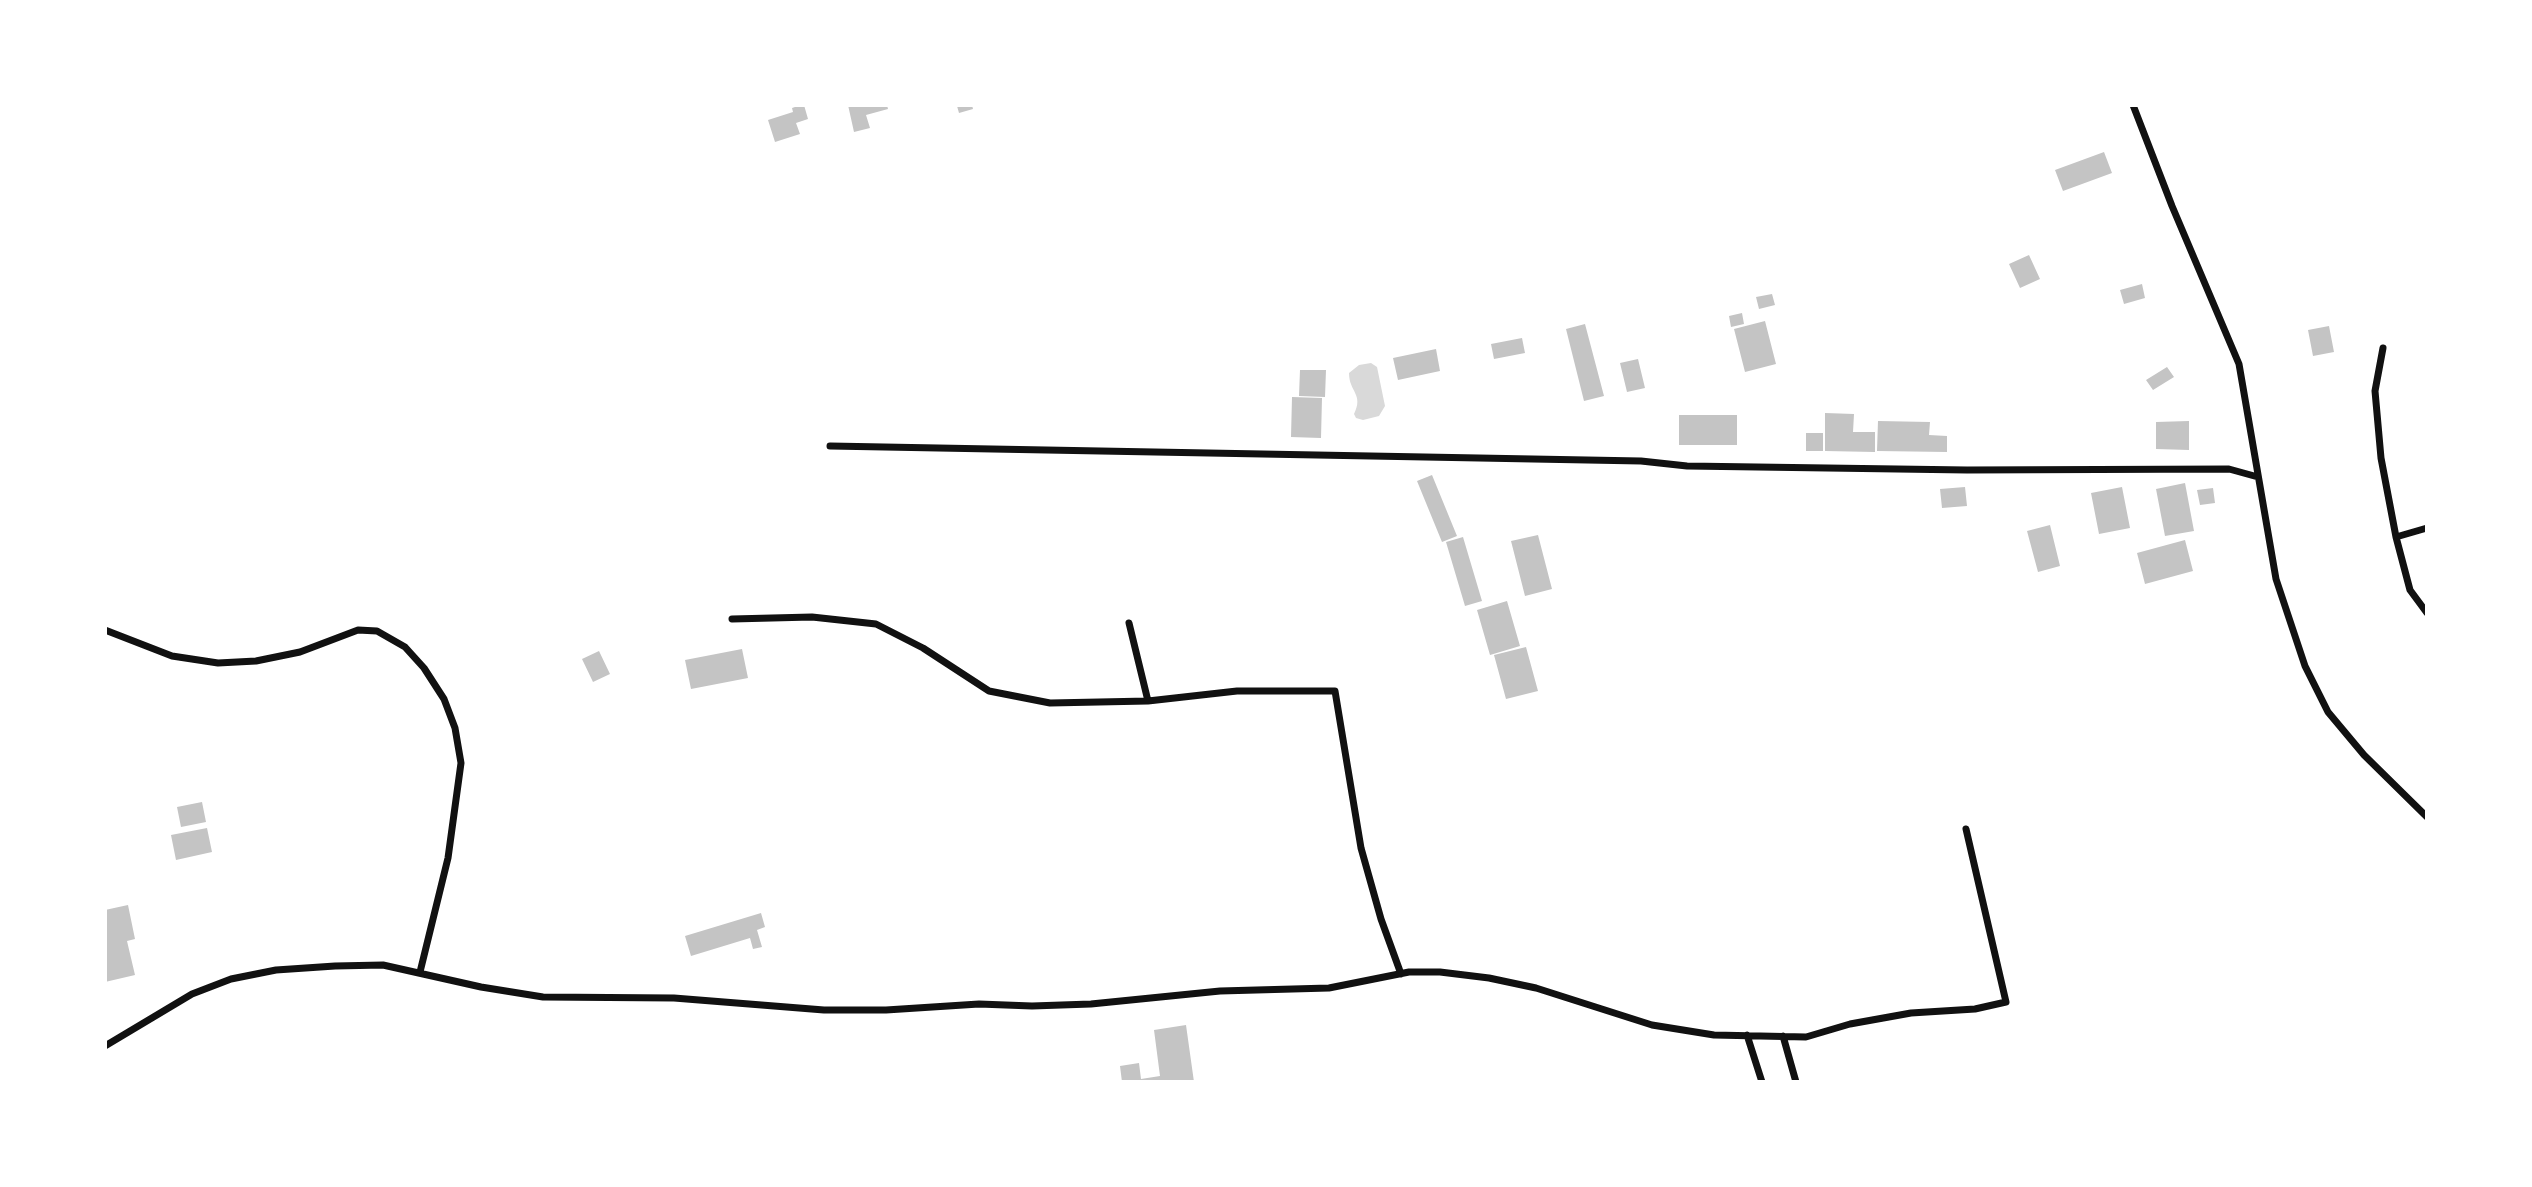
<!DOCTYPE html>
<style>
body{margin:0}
#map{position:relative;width:2532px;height:1187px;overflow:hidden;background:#fff;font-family:"PT Sans Narrow",sans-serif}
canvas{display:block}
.frame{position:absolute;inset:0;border:107px solid #fff;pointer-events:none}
</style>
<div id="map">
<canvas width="2532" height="1187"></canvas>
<div class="frame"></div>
</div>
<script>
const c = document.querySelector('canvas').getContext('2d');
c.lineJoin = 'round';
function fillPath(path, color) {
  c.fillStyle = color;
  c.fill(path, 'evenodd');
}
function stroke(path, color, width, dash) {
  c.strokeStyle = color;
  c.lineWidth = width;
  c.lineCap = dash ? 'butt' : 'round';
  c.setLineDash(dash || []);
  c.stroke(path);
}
const water = new Path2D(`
 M1371 363 1377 367 1385 406 1379 416 1363 420 1356 418 1354 414C1364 394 1349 392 1349 373L1359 365Z`);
const building = new Path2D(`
 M801 105H804L808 119 796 123 800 134 775 142 768 120 793 112 792 108Z
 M848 105H887L888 109 866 115 870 128 854 132Z
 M972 105 973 109 959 113 957 106Z
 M2104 152 2112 173 2063 191 2055 170Z
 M2029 255 2040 279 2020 288 2009 264Z
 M2142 284 2145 298 2124 304 2120 290Z
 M1772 294 1775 305 1759 309 1756 297Z
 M1742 313 1744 324 1731 327 1729 316Z
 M1765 321 1776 364 1745 372 1734 329Z
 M1585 324 1604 396 1584 401 1566 329Z
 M2329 326 2334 352 2313 356 2308 330Z
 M1522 338 1525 353 1494 359 1491 344Z
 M1436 349 1440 371 1398 380 1393 358Z
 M1638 359 1645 388 1627 392 1620 363Z
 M2167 367 2174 377 2153 390 2146 380Z
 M1300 370H1326L1325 397 1299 396Z
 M1292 397 1322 398 1321 438 1291 437Z
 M1825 413 1854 414 1853 432H1875V452L1825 451Z
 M1679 415H1737V445H1679Z
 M1878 421 1930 422 1929 435 1947 436V452L1877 451Z
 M2189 421V450L2156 449V422Z
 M1806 433H1823V451H1806Z
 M1432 475 1457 536 1442 542 1417 481Z
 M2185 483 2194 531 2165 536 2156 489Z
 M1965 487 1967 506 1942 508 1940 489Z
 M2122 487 2130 528 2099 534 2091 493Z
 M2213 488 2215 503 2200 505 2197 490Z
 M2050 525 2060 566 2038 572 2027 531Z
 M1538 535 1552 589 1525 596 1511 541Z
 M1463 537 1482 601 1465 606 1446 542Z
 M2185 540 2193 571 2145 584 2137 553Z
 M1507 601 1520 646 1490 655 1477 610Z
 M1526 647 1538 691 1506 699 1494 655Z
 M742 649 748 678 691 689 685 660Z
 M599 651 610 674 593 682 582 659Z
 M202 802 206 822 181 827 177 807Z
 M207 828 212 852 176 860 171 835Z
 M128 905 135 939 127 941 135 975 105 982V910Z
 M761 913 765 927 757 930 762 947 753 949 750 938 691 956 685 936Z
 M1186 1025 1194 1082H1122L1120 1066 1139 1063 1141 1079 1160 1076 1154 1030Z`);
const minor = new Path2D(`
 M2133 105 2172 206 2239 364 2276 579 2305 666 2328 712 2364 755 2427 817
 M2383 348 2375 391 2381 458 2396 537 2410 590 2427 613
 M830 446 1641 461 1687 466 1967 470 2229 469 2258 477
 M2396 537 2427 528
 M732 619 812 617 876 624 923 648 989 691 1050 703 1148 701 1237 691H1335L1361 848 1381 919 1401 974
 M1129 623 1148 701
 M105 630 172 656 218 663 256 661 300 652 358 630 377 631 405 647 424 668 444 699 455 728 461 763 448 858 420 972
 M1747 1035 1762 1082
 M1783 1036 1796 1082
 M105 1046 192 994 231 979 276 970 335 966 383 965 481 987 543 997 674 998 824 1010H886L979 1004 1032 1006 1091 1004 1220 991 1329 988 1409 972H1440L1489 978 1536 988 1652 1025 1714 1035 1806 1037 1850 1024 1911 1013 1975 1009 2006 1002 1966 829`);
fillPath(water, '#d9d9d9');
fillPath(building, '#c4c4c4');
stroke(minor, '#111', 7);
</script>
